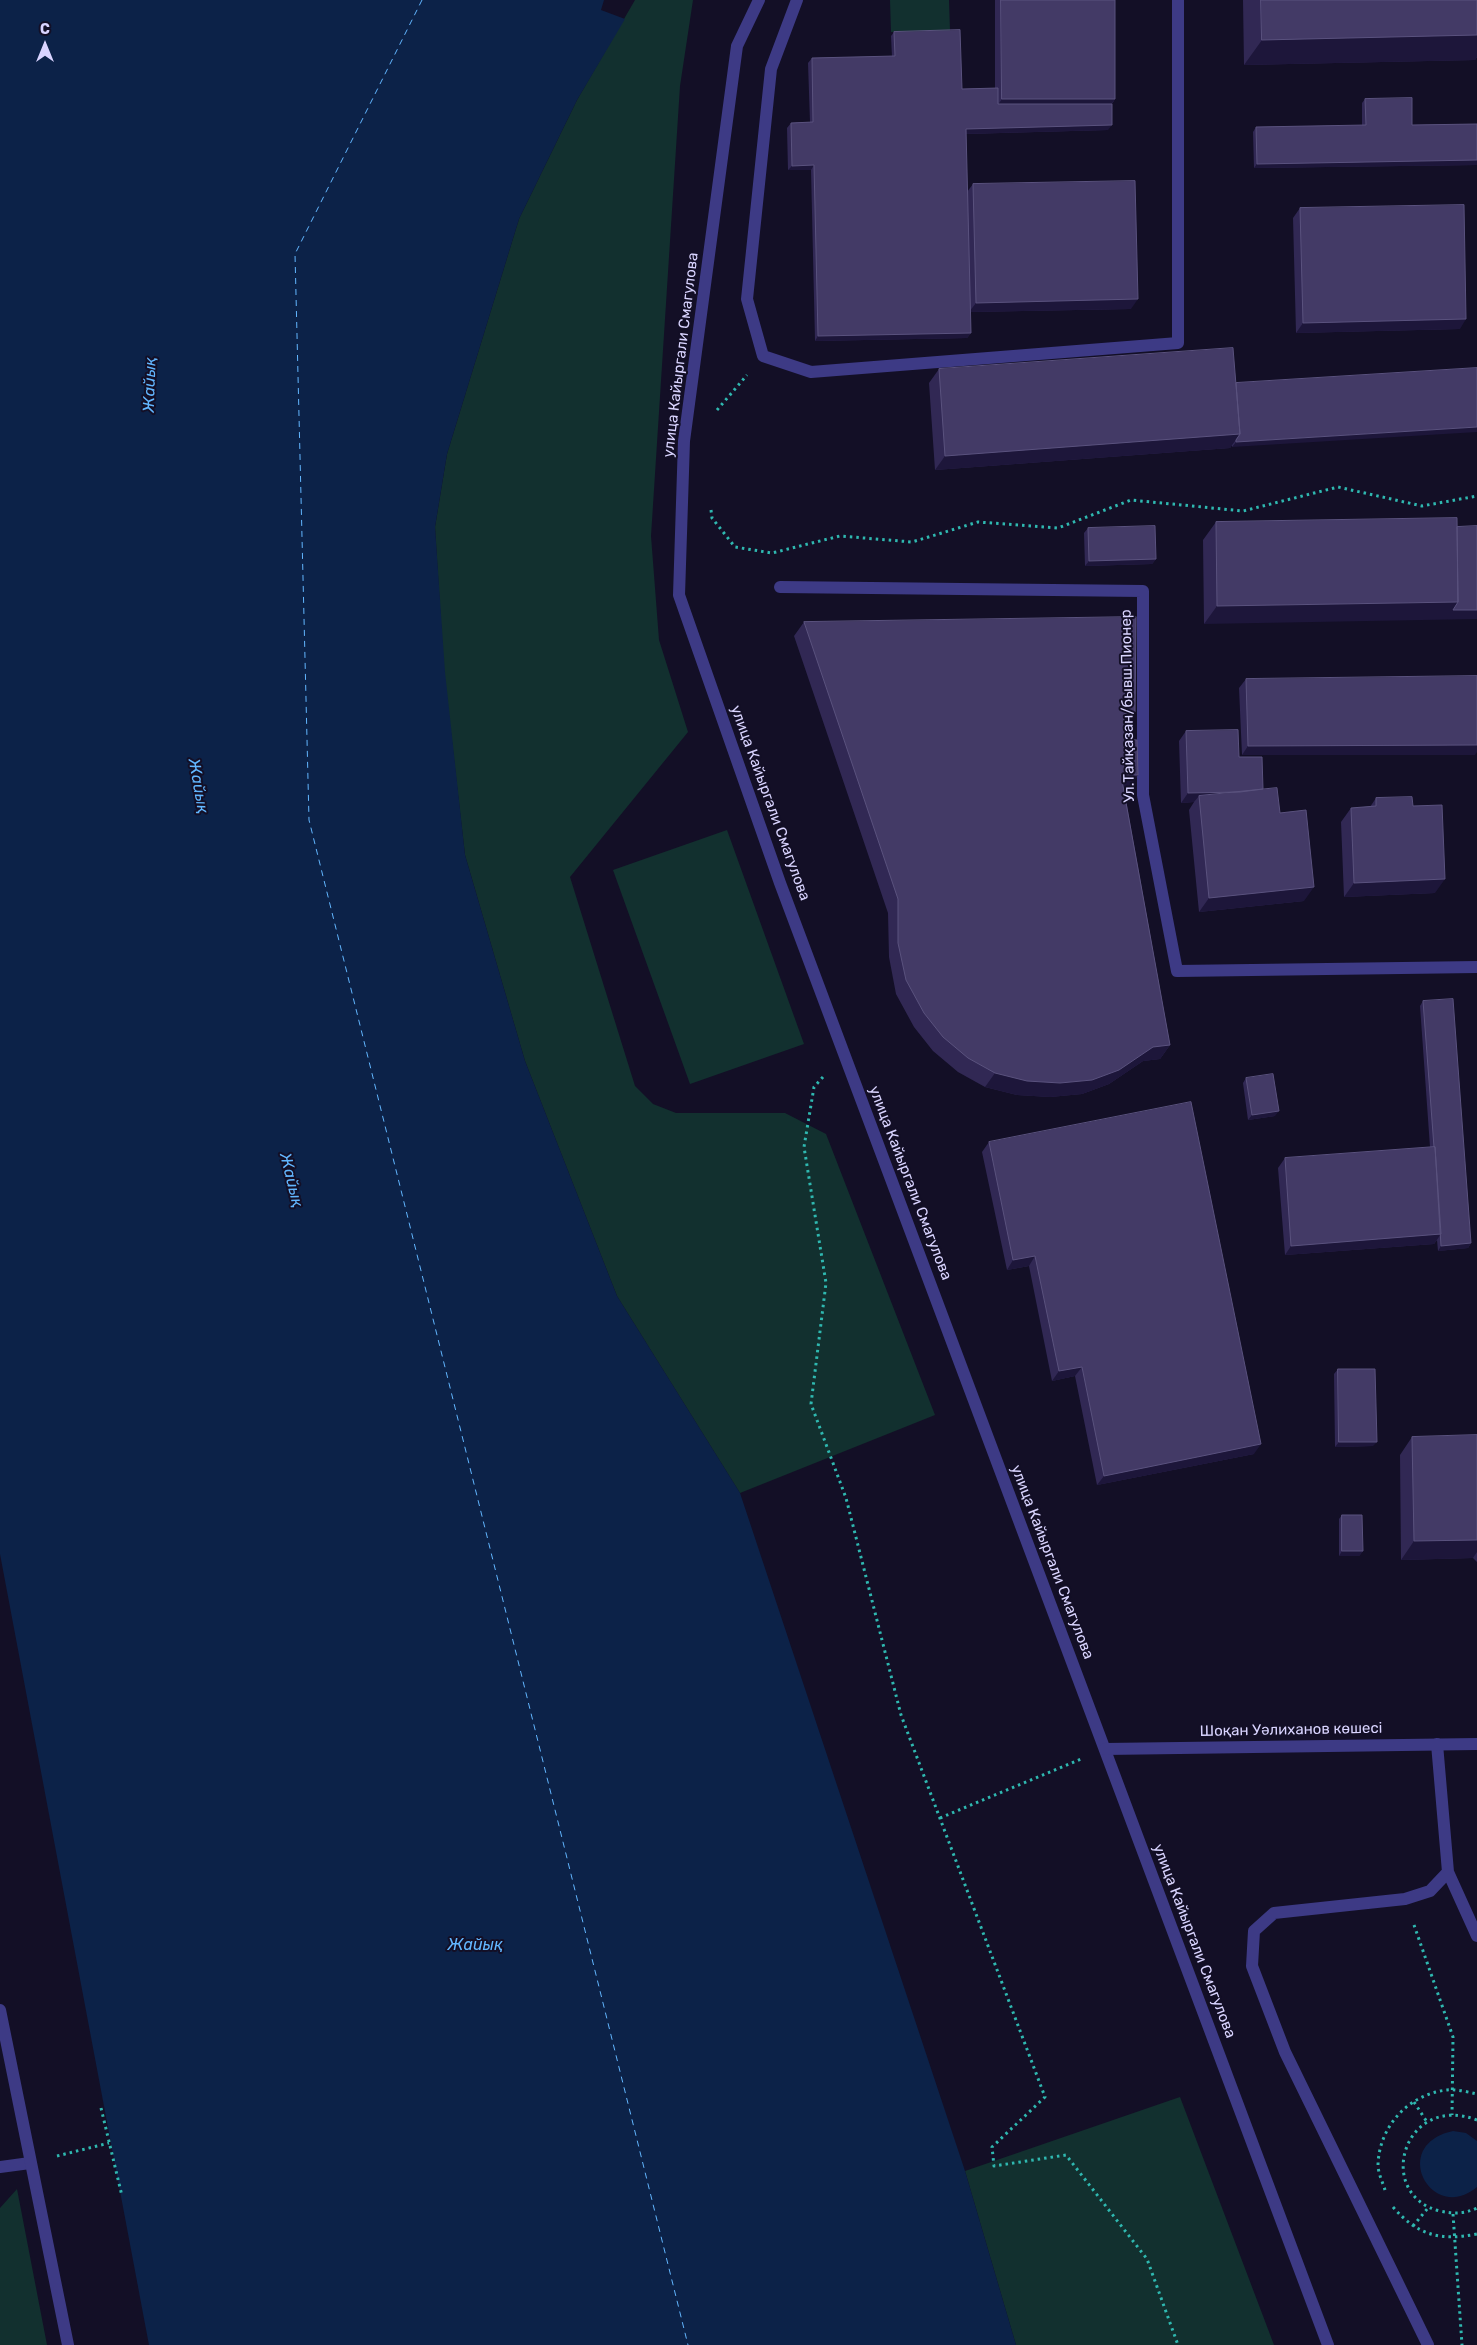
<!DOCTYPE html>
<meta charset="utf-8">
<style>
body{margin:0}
#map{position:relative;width:1477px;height:2345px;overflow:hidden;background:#130f26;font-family:Rubik,sans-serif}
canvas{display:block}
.north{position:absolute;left:20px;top:20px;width:50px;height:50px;-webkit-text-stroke:4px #130f26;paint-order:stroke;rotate:0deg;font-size:14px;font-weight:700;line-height:20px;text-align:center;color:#d9d4ff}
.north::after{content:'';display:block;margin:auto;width:18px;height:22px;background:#d9d4ff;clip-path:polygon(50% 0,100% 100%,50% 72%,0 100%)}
</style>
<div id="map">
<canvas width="1477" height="2345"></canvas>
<div class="north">С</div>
</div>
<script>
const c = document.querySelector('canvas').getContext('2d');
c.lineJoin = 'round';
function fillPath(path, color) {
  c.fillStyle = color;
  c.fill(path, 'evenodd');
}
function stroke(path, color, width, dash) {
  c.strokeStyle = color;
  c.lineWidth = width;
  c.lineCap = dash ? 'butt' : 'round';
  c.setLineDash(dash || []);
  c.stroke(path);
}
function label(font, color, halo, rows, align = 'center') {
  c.font = font + ' Rubik,sans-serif';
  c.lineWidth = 4;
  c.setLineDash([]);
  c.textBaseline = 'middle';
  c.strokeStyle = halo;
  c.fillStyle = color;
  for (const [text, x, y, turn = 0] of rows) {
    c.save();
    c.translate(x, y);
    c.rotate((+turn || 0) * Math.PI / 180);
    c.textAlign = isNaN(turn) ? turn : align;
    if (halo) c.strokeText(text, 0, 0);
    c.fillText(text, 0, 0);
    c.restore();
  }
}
const green = new Path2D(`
 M635 0H693L680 86 651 536 659 640 688 732 570 877 635 1086 653 1104 676 1113H785L826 1134 935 1415 740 1493 617 1296 525 1061 465 855 444 672 435 527 447 454 519 219 577 100Z
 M890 0H949L950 31 891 32Z
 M727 830 804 1044 690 1084 613 870Z
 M1180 2097 1274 2345H1016L965 2171Z
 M17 2189 47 2345H0V2208Z`);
const water = new Path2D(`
 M0 0H604L601 10 625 19 577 100 519 219 447 454 435 527 445 672 465 855 525 1061 617 1296 740 1493 965 2171 1016 2345H149L0 1554Z
 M1453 2131 1466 2133 1477 2141V2187C1432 2225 1388 2145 1453 2131Z`);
const ferry = new Path2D(`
 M422 0 295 254 309 820 688 2345`);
const path = new Path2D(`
 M717 410 747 375
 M711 510 712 518 735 547 772 553 840 536 912 542 978 522 1058 528 1131 500 1243 511 1338 487 1422 506 1477 496
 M823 1077 814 1087 804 1147 826 1283 811 1404 846 1498 901 1715 1045 2097 992 2147 994 2166 1066 2155 1147 2259 1178 2345
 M940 1818 1081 1759
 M1414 1925 1453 2037 1452 2115
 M1414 2102 1427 2122
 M101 2108 122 2196
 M1477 2120C1403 2092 1374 2195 1440 2211 1454 2214 1464 2214 1477 2208
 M57 2156 109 2143
 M1385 2190C1383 2183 1378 2173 1378 2165 1379 2126 1409 2094 1447 2090 1456 2089 1468 2092 1477 2094
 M1393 2207C1418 2236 1441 2241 1477 2234
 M1453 2214 1462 2345
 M1413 2226 1428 2208`);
const service = new Path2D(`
 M797 0 771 69 747 299 763 356 811 372 1178 343V0
 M1437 1744 1448 1872 1477 1936
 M0 2167 30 2163
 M1428 2345 1285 2052 1252 1966 1254 1931 1274 1913 1405 1899 1430 1891 1448 1872`);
const pedestrian = new Path2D(`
 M759 0 737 46 684 441 679 595 780 883 1328 2345
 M0 2010 68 2345`);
const minor = new Path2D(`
 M780 587 1143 591V795L1177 971 1477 967
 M1105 1749 1477 1744`);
const wall = new Path2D(`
 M995 0H1115V99L1112 104 1108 130 966 134 967 192 973 184 1131 309 970 312 971 333 967 338 815 341 811 170H788L787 128 791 123 810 122 808 63 812 58 892 57 891 36 894 32 962 89 995 88Z
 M1243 0H1477V57L1475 60 1244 65Z
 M1365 99 1412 125 1477 124V165L1254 168 1253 132 1256 127 1362 126V103Z
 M1300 208 1460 329 1296 333 1293 218Z
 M1477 368 1232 447V445L1230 448 935 470 929 383 939 369 1236 383Z
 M1457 518 1204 624 1203 540 1216 522Z
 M1088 528 1156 559 1152 564 1085 566 1084 533Z
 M804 622 1135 712 1125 726H1124L1125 739 1138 775 1128 789H1124L1170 1045 1160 1059 1143 1061 1109 1084 1082 1094 1050 1097 1017 1095 985 1087 958 1072 933 1051 914 1027 896 994 889 957 888 913 794 636Z
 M1246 679 1475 755H1242L1239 688Z
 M1186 731 1239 757 1263 789 1280 813 1304 901 1199 912 1189 810 1194 802 1181 803 1179 741Z
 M1376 798 1413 806 1435 893 1344 897 1341 822 1351 808 1370 807Z
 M1423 1001 1471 1243 1468 1248 1438 1251 1437 1240 1434 1244 1285 1255 1278 1168 1285 1158 1430 1147 1420 1006Z
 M1246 1078 1275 1116 1248 1120 1243 1083Z
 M989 1142 1254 1454 1097 1485 1075 1376 1052 1381 1029 1266 1007 1270 982 1152Z
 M1338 1369 1373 1446 1335 1447 1334 1374Z
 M1477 1435V1562L1473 1558 1401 1560 1400 1455 1412 1437Z
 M1342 1515 1363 1551 1359 1556H1339V1519Z`);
const shadedWall = new Path2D(`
 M1477 35V57L1475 60 1244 65 1262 40Z
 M1002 99H1115L1108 109H995Z
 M1112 125 1108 130 963 134 966 129Z
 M1477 160V165L1254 168 1257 164Z
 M814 165 811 170H788L792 166Z
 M1138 299 1131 309 969 312 976 303Z
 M1466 319 1460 329 1296 333 1303 323Z
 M971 333 967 338 815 341 818 336Z
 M1477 427V432L1232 447 1236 442Z
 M1240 434 1230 448 935 470 945 456Z
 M1156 559 1152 564 1085 566 1089 561Z
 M1458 602 1477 610V619L1204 624 1217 606Z
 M1135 712 1125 726 1114 728 1124 714Z
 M1477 745V752L1475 755H1242L1248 746Z
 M1121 775H1138L1128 789H1112Z
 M1263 791 1199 796 1194 802 1181 803 1188 793Z
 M1445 879 1435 893 1344 897 1354 883Z
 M1314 887 1304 901 1199 912 1209 898Z
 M1170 1045 1160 1059 1143 1061 1109 1084 1082 1094 1050 1097 1017 1095 985 1087 995 1073 1153 1047Z
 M1279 1111 1275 1116 1248 1120 1252 1115Z
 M1441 1234 1434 1244 1285 1255 1291 1246Z
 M1471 1243 1468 1248 1438 1251 1441 1246Z
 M1035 1256 1029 1266 1007 1270 1013 1260Z
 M1082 1367 1075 1376 1052 1381 1059 1371Z
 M1339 1442H1377L1373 1446 1335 1447Z
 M1261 1444 1254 1454 1097 1485 1104 1476Z
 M1477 1540V1552L1473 1558 1401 1560 1414 1541Z
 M1342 1551H1363L1359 1556H1339Z`);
const building = new Path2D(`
 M1001 0H1115V99H1002Z
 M1261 0H1477V35L1262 40Z
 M960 30 962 89 998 88V104H1112V125L966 129 971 333 818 336 814 165 792 166 791 123 813 122 812 58 895 56 894 32Z
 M1412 98V125L1477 124V160L1257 164 1256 127 1366 125 1365 99Z
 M1135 181 1138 299 976 303 973 184Z
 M1464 205 1466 319 1303 323 1300 208Z
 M1233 348 1240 434 945 456 939 369Z
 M1477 368V427L1236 442V440L1240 434 1236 383Z
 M1457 518 1458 602 1217 606 1216 522Z
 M1155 526 1156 559 1089 561 1088 528Z
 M1477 526V610H1453L1458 602 1457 527Z
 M1136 617 1135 712 1124 714 1125 739 1137 740 1138 775H1121L1170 1045 1153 1047 1119 1070 1092 1080 1060 1083 1027 1081 995 1073 968 1058 943 1037 924 1013 906 980 898 943V899L804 622Z
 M1477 676V745L1248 746 1246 679Z
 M1238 730 1239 757H1262L1263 789 1240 792 1188 793 1186 731Z
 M1277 788 1280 813 1306 810 1314 887 1209 898 1199 796Z
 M1412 797 1413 806 1442 805 1445 879 1354 883 1351 808 1376 806V798Z
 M1453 999 1471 1243 1441 1246 1435 1147H1434L1423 1001Z
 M1273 1074 1279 1111 1252 1115 1246 1078Z
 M1191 1102 1261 1444 1104 1476 1082 1367 1059 1371 1035 1256 1013 1260 989 1142Z
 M1435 1147 1441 1234 1291 1246 1285 1158Z
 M1338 1369H1375L1377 1442H1339Z
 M1477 1435V1540L1414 1541 1412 1437Z
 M1342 1515H1362L1363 1551H1342Z`);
const streetNames = [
 ["улица Кайыргали Смагулова",681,355,-83],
 ["Ул.Тайқазан/бывш.Пионер",1128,706,-91],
 ["улица Кайыргали Смагулова",770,803,70],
 ["улица Кайыргали Смагулова",910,1183,69],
 ["улица Кайыргали Смагулова",1052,1562,69],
 ["Шоқан Уәлиханов көшесі",1291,1730,-1],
 ["улица Кайыргали Смагулова",1194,1941,69]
];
const waterNames = [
 ["Жайық",150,385,-88],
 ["Жайық",198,786,80],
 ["Жайық",291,1180,76],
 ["Жайық",475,1945]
];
fillPath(green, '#12302f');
fillPath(water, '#0c2248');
stroke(ferry, '#62b6ff', 1, [6, 5]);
stroke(path, '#2fb8b0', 3, [2.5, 4]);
stroke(service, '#3d3a85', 12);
stroke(pedestrian, '#3d3a85', 12);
stroke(minor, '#3d3a85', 12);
fillPath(wall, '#312854');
fillPath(shadedWall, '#1d163a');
fillPath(building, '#433a66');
stroke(building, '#5a527e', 1);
label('15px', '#d9d4ff', '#130f26', streetNames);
label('italic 16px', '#62b6ff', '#130f26', waterNames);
</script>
